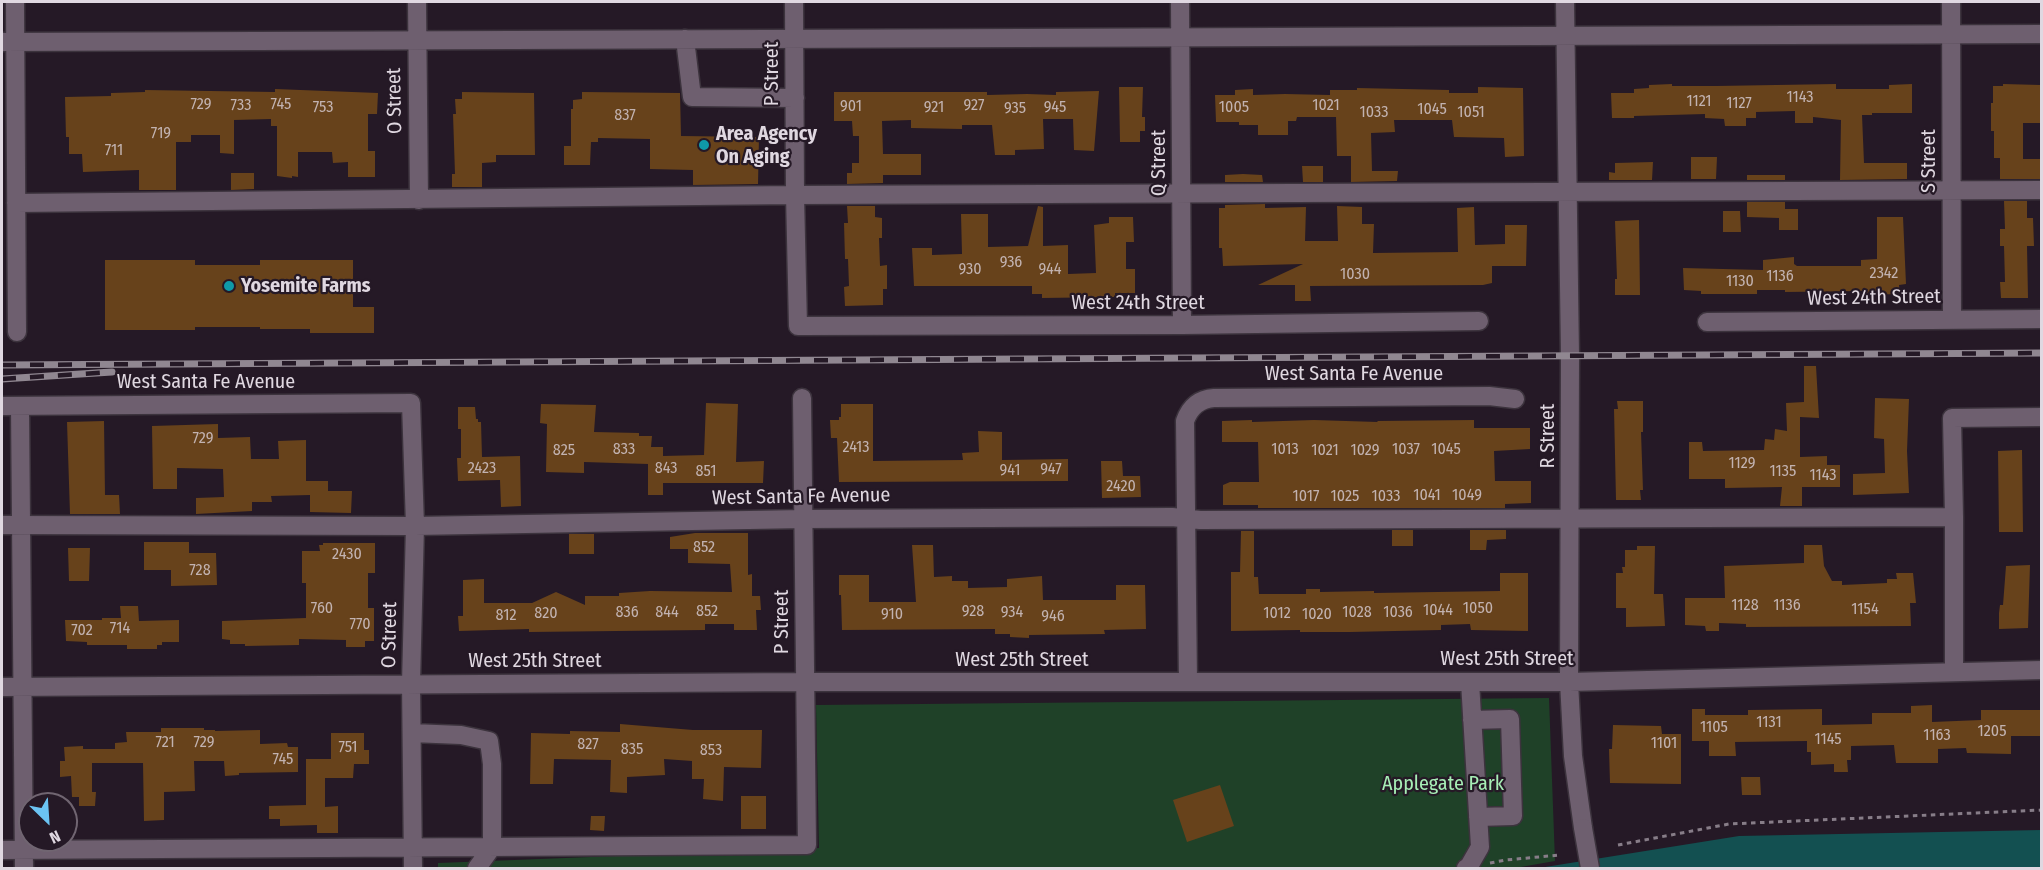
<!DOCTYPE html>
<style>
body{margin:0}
#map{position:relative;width:2043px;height:870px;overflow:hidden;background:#251926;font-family:"Fira Sans Condensed",sans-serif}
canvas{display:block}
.frame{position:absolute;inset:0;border:3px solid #e0d8e1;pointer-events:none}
.north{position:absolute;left:18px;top:792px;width:60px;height:60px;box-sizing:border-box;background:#251926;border:2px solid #706571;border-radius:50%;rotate:155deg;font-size:16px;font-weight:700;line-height:24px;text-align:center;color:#e0d8e1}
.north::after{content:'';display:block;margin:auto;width:21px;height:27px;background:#6bc3f2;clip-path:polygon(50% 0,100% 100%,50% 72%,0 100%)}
</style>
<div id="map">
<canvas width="2043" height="870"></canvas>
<div class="frame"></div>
<div class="north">N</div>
</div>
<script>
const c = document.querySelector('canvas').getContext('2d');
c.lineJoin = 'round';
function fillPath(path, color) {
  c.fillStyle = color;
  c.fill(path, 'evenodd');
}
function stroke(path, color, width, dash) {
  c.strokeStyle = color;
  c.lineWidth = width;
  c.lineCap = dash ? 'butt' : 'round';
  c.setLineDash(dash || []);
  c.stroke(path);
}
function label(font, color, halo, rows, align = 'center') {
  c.font = font + ' "Fira Sans Condensed",sans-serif';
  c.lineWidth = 4.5;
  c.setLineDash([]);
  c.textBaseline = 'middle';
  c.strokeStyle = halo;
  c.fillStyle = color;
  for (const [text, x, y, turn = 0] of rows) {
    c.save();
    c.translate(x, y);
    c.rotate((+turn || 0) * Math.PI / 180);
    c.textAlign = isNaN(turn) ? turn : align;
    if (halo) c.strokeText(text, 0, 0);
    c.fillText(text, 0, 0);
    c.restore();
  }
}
const green = new Path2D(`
 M1549 698 1555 861 1515 868H438V863L819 848 816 705Z`);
const water = new Path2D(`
 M2041 830V868H1539L1739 836Z`);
const building = new Path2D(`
 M1672 84V86H1716L1836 84V89H1889V85L1912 84V113H1872V115H1862L1864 163H1907V179L1840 180 1841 120 1813 117V123H1795V111L1756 112V118H1746V126H1725L1724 119 1705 118V114L1634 116V118H1612L1611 93H1634V89L1649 88V85Z
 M2003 84 2041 85 2042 123H2023V159H2042V179H2000V158H1994V131H1991V103H1993V86H2003Z
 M1119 87H1143L1142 117H1145V131H1140V142H1120Z
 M1478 87 1523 88 1524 156 1505 157 1504 138 1454 137 1452 120H1394L1395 132 1371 133 1372 171H1398L1397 181 1351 182V156H1337L1336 117H1297L1296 121H1288V135H1258V125H1239V122H1216L1215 95H1235V90L1253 89V95L1285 94 1330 95V90H1357V88L1449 90V93H1478Z
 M275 89 378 93 377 114H368V151H375V177H348V162L333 163 332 152H298V177L292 176V178L277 176V126H271V119L234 120V154L220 153V135H191V142H176V190H139V170L83 172 82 154H69V137H66L65 97 111 96V93L145 92V90L275 92Z
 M1099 91 1094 151 1074 150 1073 119H1043L1044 149 1015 150V155H995L992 125H962V129L911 128V120L882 121 883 154H921V175H883V183L847 184V173H852V163H859V136H853L852 121H834V92H987V95L1027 94 1056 95V92Z
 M462 92 534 93 535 155H496V162L482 163V187H452V174H455L453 114H456L455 99H462Z
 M582 92 680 93 681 136 759 137 758 184 693 185V170L650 169V139L598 138V142H591L590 165H564V146H571V109H573V100L582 99Z
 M1691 157H1717L1716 179H1691Z
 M1653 162 1652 180H1609V172L1615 173V163Z
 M1302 166H1323V182H1303Z
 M231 173H254V189L231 190Z
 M1243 174 1262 175 1263 182H1225V175Z
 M1747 175H1785V180H1747Z
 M2004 201H2027V218H2033L2034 246H2027L2028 298H2001L2000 282H2005L2004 246H2000V229H2005Z
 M1747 202H1785V209H1798V230H1779V218L1747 217Z
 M1265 204V208L1306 207 1305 241H1338L1337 206 1362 207V224H1374L1373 253 1458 252 1457 208 1474 207 1475 245 1505 244V225H1527L1526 266H1492V283L1483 285 1310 286 1311 301H1295V285H1258L1303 264 1223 266 1222 248H1219V208H1225V205Z
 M847 206H875V217L882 218V238H879L880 266 887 265V289H883V305L845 306 844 287 849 286 848 259H845L844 223H848Z
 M1038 206 1043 207V246L1068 245V274L1096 273 1094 225 1109 223V217H1133L1134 242H1126V269H1135V293H1115V297L1042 298V294H1032V286H914L912 248H932V255L962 254 961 214H988V247L1028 246Z
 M1723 211H1740L1741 232H1723Z
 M1877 217H1903L1906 284 1899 285 1900 294 1862 295V291L1785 292V290H1757V294H1701V291L1684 290 1683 268 1763 270V260L1794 257V264L1797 266H1861V260L1877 259Z
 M1639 220 1640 295H1615V279H1617L1615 221Z
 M105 260H195V265H260V260H353V307H374V333H310V329H260V327H195V330H105Z
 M1804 366H1816L1819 418 1800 417V457L1827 456V465H1840V487H1802V506H1780L1782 487 1725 488V479H1689V442H1702L1703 451 1764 450 1765 439 1774 440 1775 429 1787 431 1786 403 1804 402Z
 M1875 398 1909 399 1907 451 1909 493 1853 495V474L1885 473 1884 439 1874 438Z
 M1617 401H1643V432H1641L1643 490H1640L1641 500H1616L1614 409H1618Z
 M706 403 738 404 736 462 764 461 763 483H663V495H648V464L584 462V473L546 472 547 424 540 423 541 404 596 405 594 432 639 433V436H652L651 447H663V456L704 455Z
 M841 404H873V461L963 460 962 453 979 452 978 431 1002 432V460L1068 459V481L839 482 837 438H831L830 420H839V417H841Z
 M458 407H475L476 419H478V422H481L482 457 520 456 521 506 501 507 500 480 458 481 457 458H461V429H458Z
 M1252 420V422L1314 420 1378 422 1377 421 1474 420V428H1530V449L1494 451 1495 481H1531V503L1505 504V508H1258V505H1223V485L1230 482H1259L1258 442H1222V421Z
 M104 421 105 495H119L120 514H70L67 422Z
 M218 424V438L250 437 251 459H279L278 441 306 440V481H328V491H352L351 513 310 512V495L271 496 272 502H252V511L196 514V498L224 497 223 469 177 468V489H153L152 426Z
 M2022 450 2023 532H1999L1998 451Z
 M1101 461H1122L1123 476H1140L1141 497 1102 498Z
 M1392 530H1413V546H1392Z
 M1470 530H1506V539L1487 540 1486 550H1470Z
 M1241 531H1254V577H1258L1259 594H1306V589H1320V592L1374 591V593L1500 591V573H1528V631L1471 630 1470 624 1441 625V630L1350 632H1300V630L1231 631V572H1240Z
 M695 533H748V575L752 574V596H760L761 610H756L757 630H734V624H705V630L529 632V629L459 631 458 616H463V580L484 579V603H532L556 592 585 605V596H619V593L650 591 732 592 730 564 688 563V549H670V537Z
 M569 534H594V554H569Z
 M144 542H189V553H216L217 585 171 586V570H144Z
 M323 543H375V573H368V608H374V641H365V647H346V640L299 639V645L245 646V644H230V640L222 639V621L306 618V583H302V551H320L319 545H323Z
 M912 545H933L934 577 952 576V581H968V588L1007 587V579L1042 576 1043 600H1116V585H1145L1146 629 1104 630 1105 634 1029 635V638L1010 637V634H995V629L842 630 841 595H839V575H869V602H916Z
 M1804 545H1822L1824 566 1832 581H1842V585L1887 583V579H1897L1896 573H1913L1916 603H1910L1911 626 1746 627V624L1719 623V631H1706L1705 626 1685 625V598H1725L1724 566 1804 563Z
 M1637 546H1655L1654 594H1663L1665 626 1626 627V608H1616V573H1623L1622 567H1625V550H1637Z
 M68 548H90L89 581H69Z
 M2030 565 2028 628 1999 629V613L2000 605H2003L2006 566Z
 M120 606H138L139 621 179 620V642H162V645H157V649H127V645H87V642L66 641 65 620H102V618H121Z
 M1932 705V722L1981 720V710H2042V736H2011V754L1967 753 1966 748 1938 749V763H1896L1894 745 1851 746V760H1847L1848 772H1834V764L1811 765V752H1807V741L1735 742 1736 756H1709V741H1692V709H1705V715H1748V710L1822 709V725L1872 724V713H1911V706Z
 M620 724 693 730H762L761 768 724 767 723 801 703 799 704 779H692V761L664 759 665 775 627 777V793L610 792 611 760 554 759 553 784H530L531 733 570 734V731L620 732Z
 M1613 725 1661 726 1662 734H1681V784L1610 783 1609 749H1612Z
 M161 728H204V730H215V731L260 730V744L287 743 288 747H298V772L239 773V775L225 776 224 761H194L195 791 164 792V820L144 821 143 763H92V792H96L95 806H79V797H72L71 776 60 777V761H65L64 747 83 746V749H115V743L127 742 126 732H161Z
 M331 733H364V750H369V764H354L353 778H325V807L338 806V833H317V825L280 826V819H269V806L306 805V759H331Z
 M1741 777H1760L1761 795H1742Z
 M1220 785 1234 826 1187 842 1173 800Z
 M741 796H766V829H741Z
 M591 816H605L604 831 590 830Z`);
const path = new Path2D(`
 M1618 845 1729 824 2042 810
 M1490 863 1506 860 1560 855`);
const minor = new Path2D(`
 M15 2 17 332
 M417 2 419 200
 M794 2 795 195 798 326 1182 325 1479 321
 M1180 2 1182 325
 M1565 2 1570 356 1569 682 1573 756 1583 828
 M1951 2 1952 320
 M685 39 692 97 795 98
 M2 42 2042 34
 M16 203 795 195 2042 190
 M1707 322 2042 319
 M2 406 411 403 415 526 411 683 413 868
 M20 406 24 868
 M2 525 415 526 804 519 1172 517 1200 520 1954 517
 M1954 672V517L1952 418 2042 417
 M1188 682 1185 421C1190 407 1199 399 1214 398L1489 396 1515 399
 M2 687 805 682H1569L2042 670
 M1472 720 1510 719 1513 816 1478 817
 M412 733 461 735 489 741 492 764V847L477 868
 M2 850 807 845 802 398
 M1466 868H1468L1480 847 1470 682`);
const rail = new Path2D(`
 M2 365 2042 353
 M2 379 112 372`);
const minorBridge = new Path2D(`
 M1583 828 1590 868`);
const markers = [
 [704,145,6,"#0f9aa8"],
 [229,286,6,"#0f9aa8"]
];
const numberNames = [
 ["1143",1800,98],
 ["1121",1699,102],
 ["1127",1739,104],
 ["729",201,105],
 ["745",281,105],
 ["733",241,106],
 ["927",974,106],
 ["1021",1326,106],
 ["901",851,107],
 ["753",323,108],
 ["921",934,108],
 ["945",1055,108],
 ["1005",1234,108],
 ["935",1015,109],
 ["1045",1432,110],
 ["1033",1374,113],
 ["1051",1471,113],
 ["837",625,116],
 ["719",161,134],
 ["711",114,151],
 ["936",1011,263],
 ["930",970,270],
 ["944",1050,270],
 ["2342",1884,274],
 ["1030",1355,275],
 ["1136",1780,277],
 ["1130",1740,282],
 ["729",203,439],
 ["2413",856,448],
 ["833",624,450],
 ["1013",1285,450],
 ["1037",1406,450],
 ["1045",1446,450],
 ["825",564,451],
 ["1021",1325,451],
 ["1029",1365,451],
 ["1129",1742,464],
 ["2423",482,469],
 ["843",666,469],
 ["947",1051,470],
 ["941",1010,471],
 ["851",706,472],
 ["1135",1783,472],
 ["1143",1823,476],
 ["2420",1121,487],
 ["1041",1427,496],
 ["1049",1467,496],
 ["1017",1306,497],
 ["1025",1345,497],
 ["1033",1386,497],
 ["852",704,548],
 ["2430",347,555],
 ["728",200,571],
 ["1128",1745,606],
 ["1136",1787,606],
 ["760",322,609],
 ["1050",1478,609],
 ["1154",1865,610],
 ["1044",1438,611],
 ["852",707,612],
 ["928",973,612],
 ["836",627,613],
 ["844",667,613],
 ["934",1012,613],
 ["1028",1357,613],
 ["1036",1398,613],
 ["820",546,614],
 ["1012",1277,614],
 ["910",892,615],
 ["1020",1317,615],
 ["812",506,616],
 ["946",1053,617],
 ["770",360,625],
 ["714",120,629],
 ["702",82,631],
 ["1131",1769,723],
 ["1105",1714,728],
 ["1205",1992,732],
 ["1163",1937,736],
 ["1145",1828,740],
 ["721",165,743],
 ["729",204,743],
 ["1101",1664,744],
 ["827",588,745],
 ["751",348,748],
 ["835",632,750],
 ["853",711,751],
 ["745",283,760]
];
const streetNames = [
 ["P Street",772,74,-90],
 ["O Street",395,101,-91],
 ["S Street",1929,161,-90],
 ["Q Street",1159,163,-90],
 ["West 24th Street",1874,298,-1],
 ["West 24th Street",1138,303],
 ["West Santa Fe Avenue",1354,374],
 ["West Santa Fe Avenue",206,382],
 ["R Street",1548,436,-90],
 ["West Santa Fe Avenue",801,497,-1],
 ["P Street",782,622,-90],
 ["O Street",390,635,-89],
 ["West 25th Street",1507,659],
 ["West 25th Street",1022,660],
 ["West 25th Street",535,661]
];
const poiNames = [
 ["Area Agency",716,134],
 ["On Aging",716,157],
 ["Yosemite Farms",241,286]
];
const parkNames = [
 ["Applegate Park",1443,784]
];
fillPath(green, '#1f4128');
fillPath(water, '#135051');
fillPath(building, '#67421b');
stroke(minor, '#3c333d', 21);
stroke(path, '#877d88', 3, [4.5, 4.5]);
stroke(minor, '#6e5f6f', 18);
stroke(rail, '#908791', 7);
stroke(rail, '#251926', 4.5, [14]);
stroke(minorBridge, '#3c333d', 21, []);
stroke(minorBridge, '#6e5f6f', 18);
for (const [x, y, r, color] of markers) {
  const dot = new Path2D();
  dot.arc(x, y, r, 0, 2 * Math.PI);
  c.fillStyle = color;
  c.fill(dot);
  stroke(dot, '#251926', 2);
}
label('16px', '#c2b2b0', null, numberNames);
label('20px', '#e0d8e1', '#251926', streetNames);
label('bold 20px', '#e0d8e1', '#251926', poiNames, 'left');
label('20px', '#a7eeb6', '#251926', parkNames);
</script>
